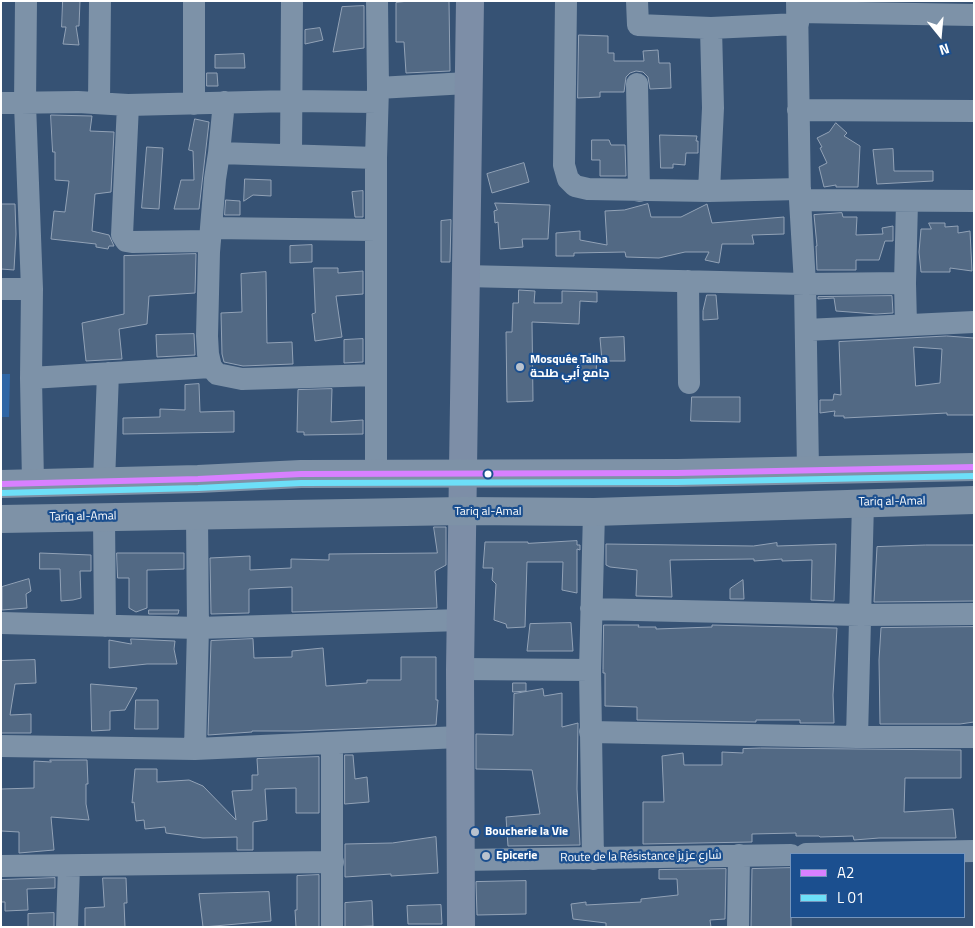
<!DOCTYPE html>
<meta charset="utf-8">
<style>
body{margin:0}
#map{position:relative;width:975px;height:928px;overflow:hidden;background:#365274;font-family:"Titillium Web",sans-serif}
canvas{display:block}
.frame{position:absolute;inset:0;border:2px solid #fff;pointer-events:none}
.legend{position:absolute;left:790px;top:853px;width:175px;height:65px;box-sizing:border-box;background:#1b4f8f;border:1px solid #7695bc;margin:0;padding:6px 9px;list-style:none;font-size:15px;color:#fff}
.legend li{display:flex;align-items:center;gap:10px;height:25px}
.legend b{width:25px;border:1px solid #7695bc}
.north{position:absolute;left:915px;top:10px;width:50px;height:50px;-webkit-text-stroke:4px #1b4f8f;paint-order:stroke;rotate:163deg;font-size:14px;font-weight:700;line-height:20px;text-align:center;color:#fff}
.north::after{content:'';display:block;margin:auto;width:18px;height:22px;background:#fff;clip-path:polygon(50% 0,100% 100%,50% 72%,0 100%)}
</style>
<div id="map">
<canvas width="975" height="928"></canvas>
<div class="frame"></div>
<ul class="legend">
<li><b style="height:6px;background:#d880ff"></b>A2</li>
<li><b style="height:6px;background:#6ddff8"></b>L 01</li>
</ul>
<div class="north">N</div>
</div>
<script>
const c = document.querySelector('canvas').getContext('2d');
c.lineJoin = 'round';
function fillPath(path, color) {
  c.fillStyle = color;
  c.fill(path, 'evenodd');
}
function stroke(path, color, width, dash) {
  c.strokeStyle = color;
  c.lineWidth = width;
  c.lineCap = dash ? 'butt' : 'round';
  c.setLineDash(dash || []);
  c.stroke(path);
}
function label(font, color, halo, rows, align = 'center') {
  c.font = font + ' "Titillium Web",Cairo,sans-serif';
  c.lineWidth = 4.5;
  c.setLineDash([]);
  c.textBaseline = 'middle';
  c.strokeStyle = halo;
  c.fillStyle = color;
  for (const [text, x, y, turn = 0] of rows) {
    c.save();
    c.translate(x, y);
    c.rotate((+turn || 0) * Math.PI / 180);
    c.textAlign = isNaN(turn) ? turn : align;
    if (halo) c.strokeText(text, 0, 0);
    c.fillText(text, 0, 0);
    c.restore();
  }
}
const green = new Path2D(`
 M1 374H10L9 417H1Z`);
const building = new Path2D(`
 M63 1H80L79 26H76L79 45 63 44 66 27H62Z
 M408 1H449L450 71 406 73 404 42H396V3Z
 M364 6V48L333 52 342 7Z
 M320 28 323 40 305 44V30Z
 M579 35 608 36V53H614V61H644L643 51 658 50 659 63H670L671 88 650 89 648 77 643 72 636 71 630 73 626 77 624 92H600V97L578 98Z
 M244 54 245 68H215V55Z
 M207 73H217L218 86H207Z
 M51 115 92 116 90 131 114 132 111 192 95 194 92 231 109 235 114 246H109L108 249 96 247V244L51 239 54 211 65 212 69 181 55 180V152H53Z
 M195 119 209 122 199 209H174L181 180H194L193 151 189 150Z
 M836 123 847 133 844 136 860 146 858 187H836V185L824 187 819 167 827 163 820 148 822 147 817 138 829 132Z
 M660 135 697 136 696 141H698V153H686L685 165 673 164V168H661Z
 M592 140H609L611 145H625L626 176H600V160H592Z
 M147 147 163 148 159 209 142 208Z
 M893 149 894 171H933V181L877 184 873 150Z
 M524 163 529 182 492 193 487 174Z
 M245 179 271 180V196L253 195 244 201Z
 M363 191V217H355L352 192Z
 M226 200 240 201V215H225Z
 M495 203 550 205 548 239H522L523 247 500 249 498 222 495 223 494 211 497 210Z
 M1 204H15L16 234 14 270 1 269Z
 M648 204 651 217H681L707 204 712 223 784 217V234L752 235 754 244H722L719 263 705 260 709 252H685L659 258 626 257 625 252 574 253V256H556V233L580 231V240L607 245 605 211 624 210Z
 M842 213 843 217H857L856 235 883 234 882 228 893 226V241H885L879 260H856V270H817L816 246H817L814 215Z
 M451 220 450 262H441V221Z
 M929 223H945V227L958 226V233L970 231 972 271 950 268V272H921L919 252 921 229H931Z
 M312 245V262L290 263V246Z
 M196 254 195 293 149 296 147 324 119 329 122 359 86 361 82 323 124 314V256Z
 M314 268H338V273L363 271V294L336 296 342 337 315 341 312 314 315 313Z
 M266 272 267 343 292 342 293 364 243 366 224 362 222 354 221 313 242 312 241 274Z
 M519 290 535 291 534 303H562V291L597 292V302L580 301 579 324 532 322 533 401 507 402 506 332H512L513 303H518Z
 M707 295H716L718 319 703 320V311Z
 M892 296 893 313 876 314 836 311 834 298 818 299V297Z
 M194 334 195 355 157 357 156 335Z
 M947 336 974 338V415H947V413L844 418V416H834L835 411 820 413V400H833L834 394 841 395 839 342ZM914 347 942 349 940 383 916 386Z
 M624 337 625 361H602L600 338Z
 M363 339V362L344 363V340Z
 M581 354H597L596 374H581Z
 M199 384 200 412 234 411V432L123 434V418L160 417V409L185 410V385Z
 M332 389 331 422 363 420V434L304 435V432H297L298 390Z
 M692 397H740V422L691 421Z
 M434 527H446V565L435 571 437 608 292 612V587L249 589V613L211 614 210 558 250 556V570L291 568V559L329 560V554L437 553Z
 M577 541V545H580V550L577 549V593L562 590 563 562H527L525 627 507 628 506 624 494 620 496 584 492 580 493 568H483L485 542H528V543Z
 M777 543V546L836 544 834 601 811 600 812 560 782 561V559L754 561V559L670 560 672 597 636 596 637 570 610 567 606 565V544L753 546Z
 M926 545H974V601L874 602 877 547Z
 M40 553 91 555V571H80L81 598 73 600 61 601 60 569H40Z
 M117 553H184V569L147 570V608L136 612 129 608V578H118Z
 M29 579 31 591 26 594 27 608 2 610V587Z
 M743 580 744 599H730V589Z
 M149 610H179L178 614H149Z
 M571 623 573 651H527L530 624Z
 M604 625H639L638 627H656V629L712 627V625L837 628 833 695 834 723H800V720H756V722L637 720V707L605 706V673H603V670Z
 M974 627V722L960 724H880L879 660 881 628Z
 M131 639 175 641 174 649 177 664H147L109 668V640L131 644Z
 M253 639 254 658 292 657V651L323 648 326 686 367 683V680H401V657H436V700H438L436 725 298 731H252V732L208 735 211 641Z
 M35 660 36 683 15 684 10 715 31 714V733H1V661Z
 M513 683H526V691L513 692Z
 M91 684 137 688 125 710 110 711V730L92 731Z
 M543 689 544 696 562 693V727L578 723 577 789 580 845 508 846 506 817 540 814 532 770 476 769V734L513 735 514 694Z
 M136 700H158V729H135Z
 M761 748 961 750V778H905L904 812 953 809 956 838H879L854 840 853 836 820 837 819 836H796V833L752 834V842L643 844V802H664L662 756 683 753 684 765H722V752L743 753V749Z
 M345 755H353L355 779 367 777 369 802 345 804Z
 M319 757V813H296V788L265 789 267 820 253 822V850H237V837L203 838 166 833 165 827 145 829 144 820 136 821 134 802 132 803 135 769H157V782L189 780 203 786 236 820 232 791 252 790V775H258L257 759Z
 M50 760H87L88 784H86V804L89 820 51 817 54 850 19 853V832L1 831V789L34 788V761L51 762Z
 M436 837 438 873 391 876V874L345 877V844L392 843Z
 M791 868V927H751L752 869Z
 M726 869 725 919 710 920 711 927H606V923L573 919 571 904 586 902V905L641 902V899L678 895 677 879H659V870Z
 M319 875V927H296L295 910H297V876Z
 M55 878V888L27 889 28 910 5 911V902H1V880Z
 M103 878H126L127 903H124L125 927H85V908L104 907Z
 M526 881V914L477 915 476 882Z
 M269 892 271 921 203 927 199 894Z
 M372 901 373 926 345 927V903Z
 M441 905 442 924H408L407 906Z
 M54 913V927H28V914Z`);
const minor = new Path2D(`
 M26 1 25 104 32 289 31 378 33 483
 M566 1 564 165 568 179 575 186 588 189 709 191 800 189
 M637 1 638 25 711 28
 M797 1 800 200 805 284 808 470
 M798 12 974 15
 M637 84 639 191
 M378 88 467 83
 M224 102 219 153 376 158 378 88 377 1
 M1 103 78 102 128 105 291 101 377 102
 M99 103 100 1
 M194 104V1
 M128 105 122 235 126 241 132 242 210 241
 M798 110 974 111
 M219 153 215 179 209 252 207 336 208 354 211 367 217 374 242 379 376 375
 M291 155 292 1
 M709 191 713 108 711 28 798 24
 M800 200 974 201
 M211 228 376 230
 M465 276 805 284 905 283
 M688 281 689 383
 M1 289H32
 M906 325 905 283 907 202
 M806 330 974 322
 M31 378 211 367
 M376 473V158
 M104 482 108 373
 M104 517 105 626
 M591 609 860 615 974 614
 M1 623 198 628 461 620
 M460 669 590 670
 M590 732 857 737H974
 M857 737 863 503
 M332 744V927
 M1 746 195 749 459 737
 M195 749 198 628 197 516
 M806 854 974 851
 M593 859 590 670 594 512
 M460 860 791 855
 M1 866 333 862
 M67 927 69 866
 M738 927 739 855`);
const major = new Path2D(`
 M461 927 460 669 470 1`);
const highway = new Path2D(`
 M1 484 198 479 301 474 677 473 974 467
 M1 519 463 511 594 512 974 500`);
const bus1 = new Path2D(`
 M1 484 198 479 301 474 677 473 974 467`);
const bus2 = new Path2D(`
 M1 493 198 488 301 483 677 482 974 476`);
const markers = [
 [520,367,5,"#b9c2ce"],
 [488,474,4.5,"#fff"],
 [475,832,5,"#b9c2ce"],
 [486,856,5,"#b9c2ce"]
];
const poiNames = [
 ["Mosquée Talha",530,360],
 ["جامع أبي طلحة",530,374],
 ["Boucherie la Vie",485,832],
 ["Epicerie",496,856]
];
const streetNames = [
 ["Tariq al-Amal",892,502,-1],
 ["Tariq al-Amal",488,512],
 ["Tariq al-Amal",83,517,-1],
 ["Route de la Résistance شارع عزيز",641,857,-1]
];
fillPath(green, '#2f66a5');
fillPath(building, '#526984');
stroke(building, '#92a2b6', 1);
stroke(minor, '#7d92a8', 22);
stroke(major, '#7d8ea7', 28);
stroke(highway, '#7e92a7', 28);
stroke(bus1, '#d880ff', 6);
stroke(bus2, '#6ddff8', 6);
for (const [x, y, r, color] of markers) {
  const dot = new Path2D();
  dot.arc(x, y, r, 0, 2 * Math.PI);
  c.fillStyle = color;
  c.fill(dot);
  stroke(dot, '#1b4f8f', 2);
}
label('bold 12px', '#fff', '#1b4f8f', poiNames, 'left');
label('12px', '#fff', '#1b4f8f', streetNames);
</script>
